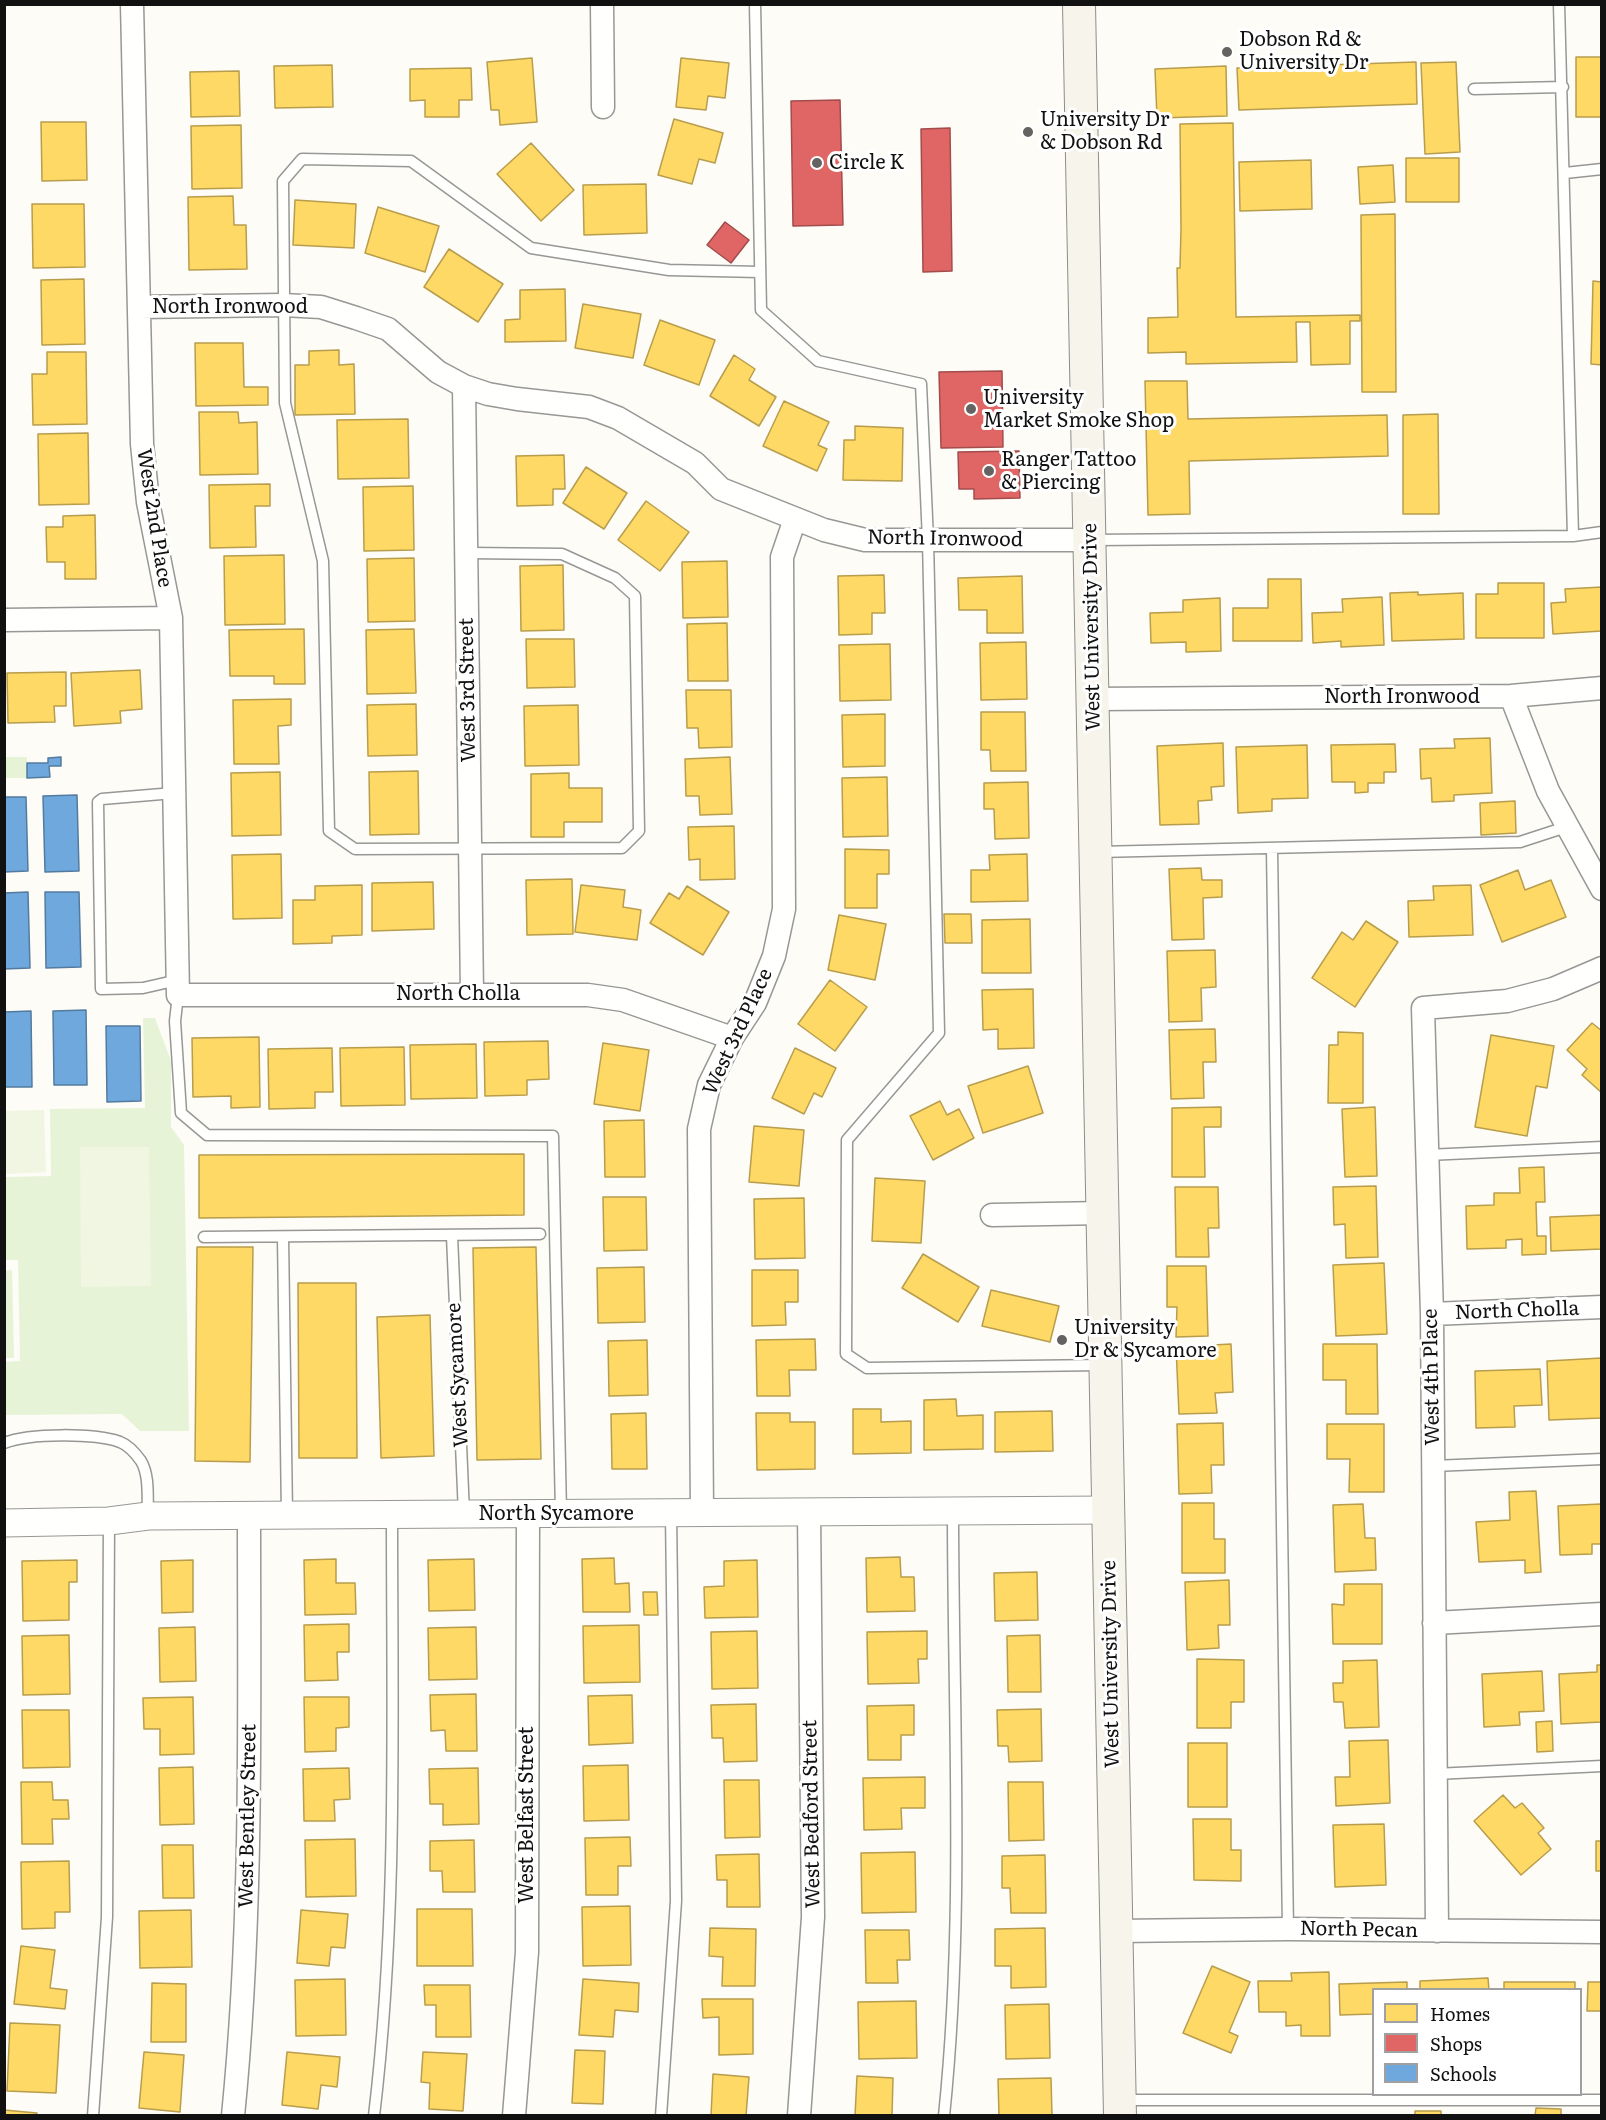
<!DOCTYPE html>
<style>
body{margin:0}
#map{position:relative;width:1606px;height:2120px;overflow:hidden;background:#fdfcf7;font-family:Literata,serif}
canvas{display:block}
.frame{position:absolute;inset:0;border:6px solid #111;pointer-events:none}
.legend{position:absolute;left:1372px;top:1988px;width:210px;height:108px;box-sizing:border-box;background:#fff;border:2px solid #a0a0a0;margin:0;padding:8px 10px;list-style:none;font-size:18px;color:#111}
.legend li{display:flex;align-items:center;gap:12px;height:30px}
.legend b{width:30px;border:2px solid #a0a0a0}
</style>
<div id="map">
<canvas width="1606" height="2120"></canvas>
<div class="frame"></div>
<ul class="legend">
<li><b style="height:16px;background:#ffd966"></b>Homes</li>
<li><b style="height:16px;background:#e06666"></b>Shops</li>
<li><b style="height:16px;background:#6fa8dc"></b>Schools</li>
</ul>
</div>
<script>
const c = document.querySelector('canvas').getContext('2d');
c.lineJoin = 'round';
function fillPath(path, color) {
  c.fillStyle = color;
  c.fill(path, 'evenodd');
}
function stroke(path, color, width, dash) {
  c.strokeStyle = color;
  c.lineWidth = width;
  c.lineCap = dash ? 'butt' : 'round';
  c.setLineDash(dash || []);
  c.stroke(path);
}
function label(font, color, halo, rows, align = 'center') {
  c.font = font + ' Literata,serif';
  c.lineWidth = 6;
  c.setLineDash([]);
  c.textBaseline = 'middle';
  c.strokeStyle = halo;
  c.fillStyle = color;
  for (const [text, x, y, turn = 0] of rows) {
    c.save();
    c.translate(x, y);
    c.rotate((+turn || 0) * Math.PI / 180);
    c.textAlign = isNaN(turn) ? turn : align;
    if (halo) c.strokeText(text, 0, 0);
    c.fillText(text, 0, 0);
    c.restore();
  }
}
const green = new Path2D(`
 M4 757H27V778H5Z
 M143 1018H155L171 1061V1127L184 1145 189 1431H140L122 1414 5 1415 4 1362 20 1361 18 1260H5V1177L51 1176 50 1109 145 1108Z
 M12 1270 14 1358H5V1271Z`);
const pitch = new Path2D(`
 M44 1110 46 1172 5 1174V1111Z
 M80 1147H149L151 1286 81 1287Z`);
const homes = new Path2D(`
 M1576 57H1602V117H1576Z
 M532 58 537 122 500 125 499 110H491L487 62Z
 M681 58 729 63 725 98 708 96 706 110 676 107Z
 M1416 62 1417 104 1239 110 1237 68Z
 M1456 62 1460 152 1425 154 1421 63Z
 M332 65 333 107 275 108 274 66Z
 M1226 66 1227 116 1157 118 1155 69Z
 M471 68 472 100H459V117H425V100L410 101V69Z
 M239 71 240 116 191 117 190 72Z
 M674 119 723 133 715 163 699 159 692 184 658 175Z
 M41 122H86L87 180 42 181Z
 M1233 123 1236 317 1360 315V321H1350V364L1311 365 1310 322H1296L1297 362 1186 364V352L1148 353V318L1178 317 1177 268H1180L1181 229 1180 124Z
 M241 125 242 188 192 189 191 126Z
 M531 143 574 190 541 221 497 174Z
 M1406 158H1459V202H1406Z
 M1311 160 1312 209 1240 211 1239 162Z
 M1393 165 1395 202 1360 204 1358 167Z
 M646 184 647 233 584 235 583 185Z
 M233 196 234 225H246L247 269 189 270 188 197Z
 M295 200 356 204 354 248 293 245Z
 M32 204H84L85 267 33 268Z
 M378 207 439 226 425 272 365 253Z
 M1395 214 1396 392H1362L1361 215Z
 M449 249 503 284 478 322 424 287Z
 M84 279 85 344 42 345 41 280Z
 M1593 281 1602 282V365L1591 364Z
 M565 289 566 341 505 342V320L520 319V290Z
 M583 304 641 314 633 358 575 348Z
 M660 320 715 340 699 385 644 365Z
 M195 343H243L244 387H268V405L196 406Z
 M339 350V365L354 364 355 414 295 415V365H309V351Z
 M47 352H86L87 424 33 425 32 374H47Z
 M734 355 755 369 749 380 776 397 759 426 710 396Z
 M1145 381H1187L1188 419 1387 415 1388 456 1189 461 1190 514 1148 515Z
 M784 401 829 422 818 445 827 449 817 471 763 446Z
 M199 412H238L239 423 257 422 258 474 200 475Z
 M1438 414 1439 514H1403V415Z
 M408 419 409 478 338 479 337 420Z
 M855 426 903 428 902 481 843 480 844 440H855Z
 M88 433 89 504 39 505 38 434Z
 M564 455 565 489H553V505L517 506 516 456Z
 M586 467 627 493 604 529 563 503Z
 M270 484V506H255L256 547 210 548 209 485Z
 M413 486 414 550 364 551 363 487Z
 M646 501 689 532 660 571 618 540Z
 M95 515 96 579H65V562H47L46 527H63V516Z
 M284 555 285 624 225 625 224 556Z
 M414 558 415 621 368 622 367 559Z
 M727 561 728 617 683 618 682 562Z
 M563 565 564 630 521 631 520 566Z
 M884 575 885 613H872V634L839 635 838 576Z
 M1022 576 1023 633H987V610H959L958 578Z
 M1268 579H1301L1302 641H1233V608H1268Z
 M1498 583H1544V638H1476V594H1498Z
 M1602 587V631L1553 634 1551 603 1566 602 1565 589Z
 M1418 592V595L1463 593 1464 639 1392 641 1390 593Z
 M1382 597 1384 645 1341 647V641L1313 643 1312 613 1343 612 1342 599Z
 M1220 598 1221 651 1186 652V642L1151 643 1150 613 1183 612V600Z
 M727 623 728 681H688L687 624Z
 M304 629 305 684H274V676H230L229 630Z
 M414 629 416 693 367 694 366 630Z
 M526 639H574L575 687 527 688Z
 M1026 642 1027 699 981 700 980 643Z
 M890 644 891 700 840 701 839 645Z
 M140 670 142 709 120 711 121 723 74 726 71 673Z
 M66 672V706H54L55 722 8 723 7 673Z
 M686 690H731L732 747 699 748 698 728H687Z
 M291 699V725L278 726 279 764H234L233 700Z
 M416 704 417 755 368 756 367 705Z
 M578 705 579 765 525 766 524 706Z
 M981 712H1025L1026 771H991L990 750H981Z
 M885 714V766L843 767 842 715Z
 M1490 738 1492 793 1454 795V801L1432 802 1431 778 1421 779 1420 749 1455 748 1454 739Z
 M1223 743 1224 786 1211 787 1212 800 1198 801 1199 824 1160 825 1157 746Z
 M1395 744 1396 772H1384V783H1368V792L1355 793V782H1332L1331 745Z
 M1307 745 1308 798 1272 799V811L1238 813 1236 747Z
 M730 757 732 814 700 815 699 796H686L685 759Z
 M418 771 419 834 370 835 369 772Z
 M280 772 281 835 232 836 231 773Z
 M569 773V788H602V822H564V837H531V774Z
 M887 777 888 836 843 837 842 778Z
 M1028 782 1029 838 995 839 994 809H984V783Z
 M1515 801 1516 833 1481 835 1480 803Z
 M734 826 735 879 700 880V859L689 860 688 827Z
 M845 849 889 850V874H877V908H845Z
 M281 854 282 918 233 919 232 855Z
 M1027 854 1028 901 971 902V870H990L989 855Z
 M1201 868 1202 880H1222V897L1203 898 1204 939 1172 940 1169 869Z
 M1518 870 1525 890 1551 880 1566 917 1502 942 1480 885Z
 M572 879 573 934 527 935 526 880Z
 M433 882 434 929 372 931V883Z
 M362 885V935L332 936V943L293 944V900H315V886Z
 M581 885 625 890 623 907 641 910 637 940 575 932Z
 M1471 885 1473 935 1409 937 1408 901 1434 900 1433 886Z
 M687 886 729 912 703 955 650 923 669 893 679 899Z
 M944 914H971L972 943H945Z
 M839 915 886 924 875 980 828 970Z
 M1030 919 1031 973H982V920Z
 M1366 921 1398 942 1355 1007 1312 978 1342 932 1353 940Z
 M1215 950 1216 987 1201 988 1202 1021 1169 1022 1167 951Z
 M830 980 867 1007 835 1051 798 1024Z
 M1033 989 1034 1048 998 1049V1029L983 1030 982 990Z
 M1592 1023 1602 1031V1093L1582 1075 1587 1069 1567 1050Z
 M1215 1029 1216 1062H1203L1204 1098 1171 1099 1169 1030Z
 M1338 1032 1363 1033V1103H1328L1329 1045H1338Z
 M1491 1035 1554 1046 1547 1088 1536 1086 1527 1136 1475 1127Z
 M259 1037 260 1107 231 1108V1096L193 1097 192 1038Z
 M548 1041 549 1079 527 1080V1095L485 1096 484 1042Z
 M603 1043 649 1050 640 1111 594 1104Z
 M476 1044 477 1098 411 1099 410 1045Z
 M404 1047 405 1105 341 1106 340 1048Z
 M332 1048 333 1092H315V1108L269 1109 268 1049Z
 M795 1048 836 1068 822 1097 814 1093 804 1114 772 1098Z
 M1028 1066 1043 1113 983 1133 968 1086Z
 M940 1101 947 1115 959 1109 974 1138 933 1160 910 1116Z
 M1221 1107V1127H1204L1205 1177H1172V1108Z
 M1375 1107 1377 1176 1345 1177 1342 1109Z
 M644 1120 645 1177H605L604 1121Z
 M754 1126 804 1130 799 1186 749 1182Z
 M524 1154V1215L199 1218V1155Z
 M1544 1167 1545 1202H1536L1537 1236H1546V1254L1522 1255V1239L1506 1240V1248L1467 1249 1466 1206 1494 1205V1193H1520L1519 1168Z
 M875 1178 925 1181 921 1243 872 1241Z
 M1376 1186 1378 1257 1346 1258 1345 1224 1334 1225 1333 1187Z
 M1175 1187H1218L1219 1228H1208L1209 1257H1176Z
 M603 1197H646L647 1250 604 1251Z
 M804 1198 805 1258 755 1259 754 1199Z
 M1602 1215V1249L1551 1251 1550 1217Z
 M197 1247H253L250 1462 195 1461Z
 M536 1247 541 1459 477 1460 473 1248Z
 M923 1254 979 1287 958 1322 902 1288Z
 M1384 1263 1387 1334 1336 1336 1333 1265Z
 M1167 1266H1206L1208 1336 1176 1337 1177 1307H1167Z
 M644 1267 645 1322 598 1323 597 1268Z
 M752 1270H798V1302H785L786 1325 752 1326Z
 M298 1283H356L357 1458H299Z
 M991 1290 1059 1306 1050 1342 982 1326Z
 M430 1315 434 1456 381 1458 377 1317Z
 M815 1339 816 1370H789L790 1396H757L756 1340Z
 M647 1340 648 1395 609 1396 608 1341Z
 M1231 1344 1233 1392 1215 1393 1217 1413 1179 1414 1176 1347Z
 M1323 1344H1377L1378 1414H1346V1380H1323Z
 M1602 1358V1418L1549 1420 1547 1361Z
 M1540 1369 1542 1405 1514 1406 1515 1427 1476 1428 1475 1371Z
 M956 1399 957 1416 983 1415V1449L924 1450V1400Z
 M853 1409H881V1422L911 1421V1453L853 1454Z
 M1052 1411 1053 1451 995 1452V1412Z
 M646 1413 647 1469H612L611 1414Z
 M756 1413H790V1422H815V1469L757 1470Z
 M1223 1423 1224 1465H1211L1212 1493 1179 1494 1177 1424Z
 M1327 1424H1384V1492H1349L1350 1459H1327Z
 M1536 1491 1541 1572 1525 1573V1560L1479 1562 1476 1522 1510 1520 1509 1492Z
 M1182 1503H1214V1539H1225V1573H1182Z
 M1363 1504 1365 1538H1375L1376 1570 1335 1572 1333 1505Z
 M1601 1504 1602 1544H1592V1554L1560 1555 1558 1506Z
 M900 1557 901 1577H914L915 1611 867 1612 866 1558Z
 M614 1558 615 1584 629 1583 630 1612H583L582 1559Z
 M336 1559V1583H355L356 1614 305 1615 304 1560Z
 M474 1559 475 1610 429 1611 428 1560Z
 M77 1560V1582H69V1620L23 1621 22 1561Z
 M193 1560V1612L162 1613 161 1561Z
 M757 1560 758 1617 705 1618 704 1587 724 1586V1561Z
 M1037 1572 1038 1620 995 1621 994 1573Z
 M1229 1580 1230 1625H1218L1219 1648 1187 1650 1185 1582Z
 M1344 1584H1382V1644H1333L1332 1604 1344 1605Z
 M643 1592H657L658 1615H644Z
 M349 1624V1652H337L338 1680 305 1681 304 1625Z
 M639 1625 640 1682 584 1683 583 1626Z
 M195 1627 196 1681 160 1682 159 1628Z
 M476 1627 477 1679 429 1680 428 1628Z
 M757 1631 758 1688 712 1689 711 1632Z
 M927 1631V1659H918L919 1683 868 1684 867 1632Z
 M69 1635 70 1694 23 1695 22 1636Z
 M1040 1635 1041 1692H1008L1007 1636Z
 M1197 1659 1244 1660V1702H1231V1728H1197Z
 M1377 1660 1379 1727 1345 1728 1343 1702H1334L1333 1683H1343V1661Z
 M1597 1665H1602L1601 1722 1561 1724 1559 1674 1597 1672Z
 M1542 1671 1544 1711 1519 1712 1520 1725 1484 1727 1482 1674Z
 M476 1694 477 1751H446L445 1730 431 1731 430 1695Z
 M632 1695 633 1743 589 1745 588 1696Z
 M193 1697 194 1754 160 1755V1729H144L143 1698Z
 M304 1697H349V1727L336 1728V1751L305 1752Z
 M756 1704 757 1761 724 1762 723 1738H712L711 1705Z
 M914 1705V1735H901V1760H868L867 1706Z
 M1041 1709 1042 1761 1009 1762 1008 1746H998L997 1710Z
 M22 1710H69L70 1767 23 1768Z
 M1552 1721 1553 1751 1537 1752 1536 1722Z
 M1388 1740 1390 1803 1336 1806 1335 1777H1350L1349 1741Z
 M1188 1743H1227V1807H1188Z
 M628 1765 629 1820 584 1821 583 1766Z
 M193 1767 194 1824 160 1825 159 1768Z
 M349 1768 350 1799 334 1800 335 1821H304L303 1769Z
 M478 1768 479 1824 443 1825V1804H430L429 1769Z
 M925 1777V1808H901L902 1829 864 1830 863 1778Z
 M724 1780H759L760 1837 725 1838Z
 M21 1782H52L53 1800H68L69 1819H52L53 1844H22Z
 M1008 1782H1043L1044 1840 1009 1841Z
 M1503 1795 1515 1808 1522 1803 1544 1828 1538 1833 1551 1849 1521 1875 1474 1821Z
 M1193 1819H1231V1850H1241V1881L1194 1880Z
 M1384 1824 1386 1885 1335 1887 1333 1825Z
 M630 1837 631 1866H618V1895H586L585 1838Z
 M355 1839 356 1896 306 1897 305 1840Z
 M474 1840 475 1892H443L442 1871H430V1841Z
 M1596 1841H1602V1871H1596Z
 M162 1845H193L194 1898H163Z
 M915 1852 916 1912 862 1913 861 1853Z
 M759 1854 760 1907H727V1880H717L716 1855Z
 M1045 1855 1046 1913H1011L1010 1888H1002V1856Z
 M69 1861 70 1912H55V1928L22 1929 21 1862Z
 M630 1906 631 1965 583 1966 582 1907Z
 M417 1909H472L473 1966H417Z
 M191 1910 192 1967 140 1968 139 1911Z
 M301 1910 348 1914 345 1948 331 1947 329 1966 297 1963Z
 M710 1928 756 1929 755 1986H722L723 1957 709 1956Z
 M1045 1928 1046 1987 1011 1988V1966H995V1929Z
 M865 1930H909L910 1960H897L898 1983H866Z
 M21 1946 55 1950 50 1988 67 1990 65 2009 14 2004Z
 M1212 1966 1250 1982 1229 2032 1238 2036 1231 2053 1183 2033Z
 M1329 1972 1330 2036H1301V2025L1286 2026V2012H1259L1258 1981H1292L1291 1973Z
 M1488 1978 1489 1990H1420V1981Z
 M345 1979 346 2035 296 2036 295 1980Z
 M583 1979 639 1983 638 2012 615 2010 613 2037 579 2035Z
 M1407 1982V1990H1374V2014L1340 2015 1339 1984Z
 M1504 1982H1575V1990H1504Z
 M1588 1982H1602V2011H1587Z
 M152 1983 186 1984V2042H151Z
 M424 1985H470L471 2037H436V2005H425Z
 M702 1999H753V2054L719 2055V2017L703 2018Z
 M916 2001 917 2058 859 2059 858 2002Z
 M1049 2004 1050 2058 1006 2059 1005 2005Z
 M10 2023 60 2025 56 2093 7 2091Z
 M575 2050 605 2051 603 2104 572 2103Z
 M144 2052 184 2055 180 2112 139 2108Z
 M287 2052 340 2057 337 2087 321 2085 318 2109 282 2105Z
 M423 2052 467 2054 463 2111 429 2109 430 2083 421 2082Z
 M713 2074 749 2077 746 2116H711Z
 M857 2076 893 2078 892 2116H855Z
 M1051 2078 1052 2116H999L998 2079Z
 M1536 2108 1561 2109V2116H1535Z
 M4 2110 37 2113V2116H4Z
 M1415 2111H1441V2116H1415Z`);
const shops = new Path2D(`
 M840 100 843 225 793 226 791 101Z
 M950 128 952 271 923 272 921 129Z
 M725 222 749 240 731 263 707 245Z
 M1002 371 1003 447 941 448 939 372Z
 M1019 451 1020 498 974 499V489H959L958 452Z`);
const schools = new Path2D(`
 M61 757V766H49L50 777 27 778V763H48V758Z
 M77 795 79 871 45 872 43 796Z
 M4 797H26L28 871 4 872Z
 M28 892 30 968 4 969V893Z
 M45 892H79L81 967 46 968Z
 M86 1010 87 1085H54L53 1011Z
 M31 1011 32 1087H4V1012Z
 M106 1026H140L141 1101 107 1102Z`);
const service = new Path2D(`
 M755 4 761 310 818 361 921 384 928 540 939 1033 847 1140 846 1354 867 1368 1103 1365
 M1559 4 1573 536
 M1474 89 1563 87
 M1565 173 1602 169
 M1092 540 1573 536 1602 532
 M466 553 562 554 615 578 635 596 639 831 622 848 355 849 329 831 323 561 285 403 283 181 302 159 411 161 531 248 669 270 760 272
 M174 793 102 799 98 802 101 989 143 988 178 980
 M1272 849 1288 1929
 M1098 852 1520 842 1566 827
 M178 995 175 1021 181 1113 207 1135 553 1136 561 1513
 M1427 1155 1602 1147
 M452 1236 464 1514
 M204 1237 540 1234
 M283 1237 287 1515
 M4 1443C30 1433 94 1433 120 1442 128 1445 136 1454 141 1461 150 1476 147 1499 148 1516
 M1433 1466 1602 1459
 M1435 1774 1602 1766
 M1122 2100H1602
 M93 2116 107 1917 109 1521
 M374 2116C398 1916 392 1715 392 1515
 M661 2116 676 1901 671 1513
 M944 2116C965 1915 953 1712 953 1511`);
const minor = new Path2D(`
 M132 4 142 444 148 502 171 618 178 995H588L623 1000 732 1038
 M602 4 603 107
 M139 307 283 305 321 307 356 318 388 329 438 372 464 386 488 394 517 399 589 407 618 418 695 463 721 489 824 530 865 540H1090
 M464 386 472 994
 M4 620 171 618
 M1511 696 1548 791 1602 889
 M1093 699 1511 696 1602 688
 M992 1215 1104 1213
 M1432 1314 1602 1307
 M702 1513 699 1129 709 1085 732 1038 755 1003 774 956 784 909 782 557 795 519
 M1434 1623 1602 1614
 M1116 1931 1288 1929 1602 1932
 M1437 1931 1432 1314 1423 1008 1507 1001 1553 989 1602 968
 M233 2116C253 1916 249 1716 249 1516
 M514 2116 527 1952 528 1514
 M799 2116 813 1917 809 1512`);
const tertiary = new Path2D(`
 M4 1523 109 1521 148 1516 1109 1510`);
const secondary = new Path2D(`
 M1079 4 1120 2116`);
const markers = [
 [1227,52,6,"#646362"],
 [1028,132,6,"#646362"],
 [817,163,6,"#646362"],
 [971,409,6,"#646362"],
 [989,471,6,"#646362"],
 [1062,1340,6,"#646362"]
];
const poiNames = [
 ["Dobson Rd &",1239,40],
 ["University Dr",1239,63],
 ["University Dr",1040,120],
 ["& Dobson Rd",1040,143],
 ["Circle K",829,163],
 ["University",983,398],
 ["Market Smoke Shop",983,421],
 ["Ranger Tattoo",1001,460],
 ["& Piercing",1001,483],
 ["University",1074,1328],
 ["Dr & Sycamore",1074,1351]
];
const streetNames = [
 ["North Ironwood",230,307],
 ["West 2nd Place",154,518,81],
 ["North Ironwood",945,539,1],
 ["West University Drive",1092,627,-91],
 ["West 3rd Street",468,690,-91],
 ["North Ironwood",1402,697],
 ["North Cholla",458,994],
 ["West 3rd Place",738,1032,-65],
 ["North Cholla",1517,1311,-2],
 ["West Sycamore",458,1375,-93],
 ["West 4th Place",1432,1377,-91],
 ["North Sycamore",556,1514],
 ["West University Drive",1111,1664,-91],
 ["West Bedford Street",812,1814,-91],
 ["West Belfast Street",527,1815,-90],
 ["West Bentley Street",248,1816,-89],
 ["North Pecan",1359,1930,1]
];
fillPath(green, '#e7f3d7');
fillPath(pitch, '#f0f6e1');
fillPath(homes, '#ffd966');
stroke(homes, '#b89d4c', 1.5);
fillPath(shops, '#e06666');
stroke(shops, '#a24c4c', 1.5);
fillPath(schools, '#6fa8dc');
stroke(schools, '#537b9f', 1.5);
stroke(service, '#979795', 13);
stroke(minor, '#979795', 25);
stroke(tertiary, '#979795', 29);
stroke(secondary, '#8e8d8b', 34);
stroke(service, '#fffffe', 10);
stroke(minor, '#fffffe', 22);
stroke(tertiary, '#fffffe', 27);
stroke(secondary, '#f6f4eb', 32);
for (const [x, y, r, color] of markers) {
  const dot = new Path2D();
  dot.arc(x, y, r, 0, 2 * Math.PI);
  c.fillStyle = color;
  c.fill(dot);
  stroke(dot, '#fff', 2);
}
label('20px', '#111', '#fff', poiNames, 'left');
label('20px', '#111', '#fff', streetNames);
</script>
